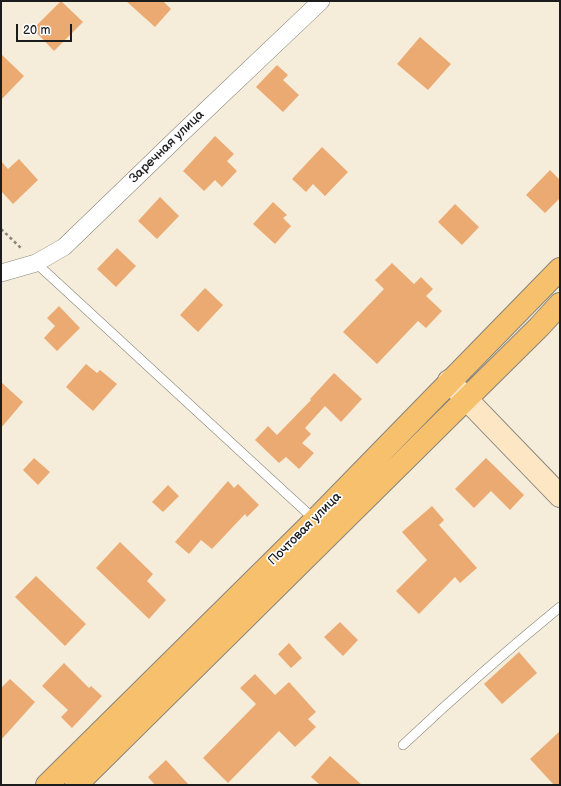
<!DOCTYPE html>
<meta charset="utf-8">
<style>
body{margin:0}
#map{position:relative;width:561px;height:786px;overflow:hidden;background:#f5edda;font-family:"Balsamiq Sans",sans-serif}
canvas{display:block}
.frame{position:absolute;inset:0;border:2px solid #1c1c1c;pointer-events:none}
.scale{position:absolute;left:16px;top:24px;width:56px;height:18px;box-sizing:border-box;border:2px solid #1c1c1c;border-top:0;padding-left:5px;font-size:12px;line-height:14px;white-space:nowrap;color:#1c1c1c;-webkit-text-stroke:3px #fff;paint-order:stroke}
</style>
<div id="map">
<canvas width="561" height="786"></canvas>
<div class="frame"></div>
<div class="scale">20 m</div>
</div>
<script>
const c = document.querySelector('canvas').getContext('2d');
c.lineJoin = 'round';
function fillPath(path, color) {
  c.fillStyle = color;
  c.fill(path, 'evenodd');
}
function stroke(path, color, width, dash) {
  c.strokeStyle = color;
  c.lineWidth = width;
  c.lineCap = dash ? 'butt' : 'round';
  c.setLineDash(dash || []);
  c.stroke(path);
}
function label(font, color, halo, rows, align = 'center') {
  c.font = font + ' "Balsamiq Sans",sans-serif';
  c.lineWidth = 3.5;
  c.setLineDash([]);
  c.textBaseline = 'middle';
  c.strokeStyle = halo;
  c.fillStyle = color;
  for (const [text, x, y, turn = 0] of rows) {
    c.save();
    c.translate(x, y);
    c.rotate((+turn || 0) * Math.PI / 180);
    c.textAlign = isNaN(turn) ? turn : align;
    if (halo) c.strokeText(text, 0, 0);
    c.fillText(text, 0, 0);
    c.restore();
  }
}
const building = new Path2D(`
 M61 1 83 22 54 51 33 29Z
 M126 1H163L171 9 155 27Z
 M420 37 451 64 428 90 397 64Z
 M1 54 24 76 1 100Z
 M277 65 288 75 283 80 299 95 283 112 256 87Z
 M215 136 234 154 227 161 237 171 222 187 215 180 204 191 183 171Z
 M322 147 348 172 325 196 313 184 306 192 292 179Z
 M19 159 38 180 13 204 1 191V161L8 169Z
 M550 170 560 180V198L545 213 526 195Z
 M160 197 179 216 157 239 138 221Z
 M273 202 287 215 283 218 291 226 275 244 253 224Z
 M455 204 479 227 462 245 438 222Z
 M117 248 136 266 116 287 97 269Z
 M392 263 414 284 421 277 433 289 426 296 442 311 426 328 418 321 377 364 343 332 384 289 375 280Z
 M205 288 223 305 198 332 180 315Z
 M59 306 80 328 57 351 44 338 55 326 47 318Z
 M86 364 97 373 100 370 117 384 93 411 66 387Z
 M334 373 362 399 341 422 325 406 305 428 311 434 302 443 314 453 299 469 286 457 279 463 255 440 268 426 277 435 311 400 310 399Z
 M1 382 23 402 1 428Z
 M34 458 50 472 38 485 23 470Z
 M486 458 524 495 510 510 491 491 474 508 455 489Z
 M228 481 234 488 238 484 259 505 247 517 245 514 212 549 201 540 189 554 175 542Z
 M168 485 179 496 163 512 152 502Z
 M432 506 444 520 439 525 477 568 460 583 455 577 419 614 396 591 427 560 402 532Z
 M120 542 153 574 147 581 166 600 149 619 96 568Z
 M36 576 86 624 65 646 15 597Z
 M340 622 358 640 343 656 324 637Z
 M289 643 302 658 291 668 278 654Z
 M519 652 537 673 502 704 484 684Z
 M64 663 89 688 91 686 102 696 72 728 61 717 68 710 42 686Z
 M255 674 275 695 289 682 316 712 308 719 316 727 295 747 279 731 228 783 203 758 256 704 240 688Z
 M10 679 35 702 1 740V688Z
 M560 731V785H554L530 759Z
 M330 756 362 785H320L311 777Z
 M166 760 189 785H155L148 777Z`);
const path = new Path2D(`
 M1 229 22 249`);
const lane = new Path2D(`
 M36 263 315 520
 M403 745C454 697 506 651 560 607`);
const street = new Path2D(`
 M1 273 36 263 64 247 181 134 321 1`);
const secondary = new Path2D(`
 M449 381 560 496`);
const primary = new Path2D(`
 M47 785 315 520 560 269
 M76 785 539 327 560 304`);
const streetNames = [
 ["Заречная улица",167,147,-44],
 ["Почтовая улица",305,529,-45]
];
fillPath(building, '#ebaa72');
stroke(lane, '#88847b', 10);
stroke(street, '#88847b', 18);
stroke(secondary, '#88847b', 24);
stroke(primary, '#88847b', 24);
stroke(path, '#88847b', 2.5, [3, 3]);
stroke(lane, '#fff', 9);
stroke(street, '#fff', 17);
stroke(secondary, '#fce6c4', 22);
stroke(primary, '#f7c06c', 22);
label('13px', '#1c1c1c', '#fff', streetNames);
</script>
